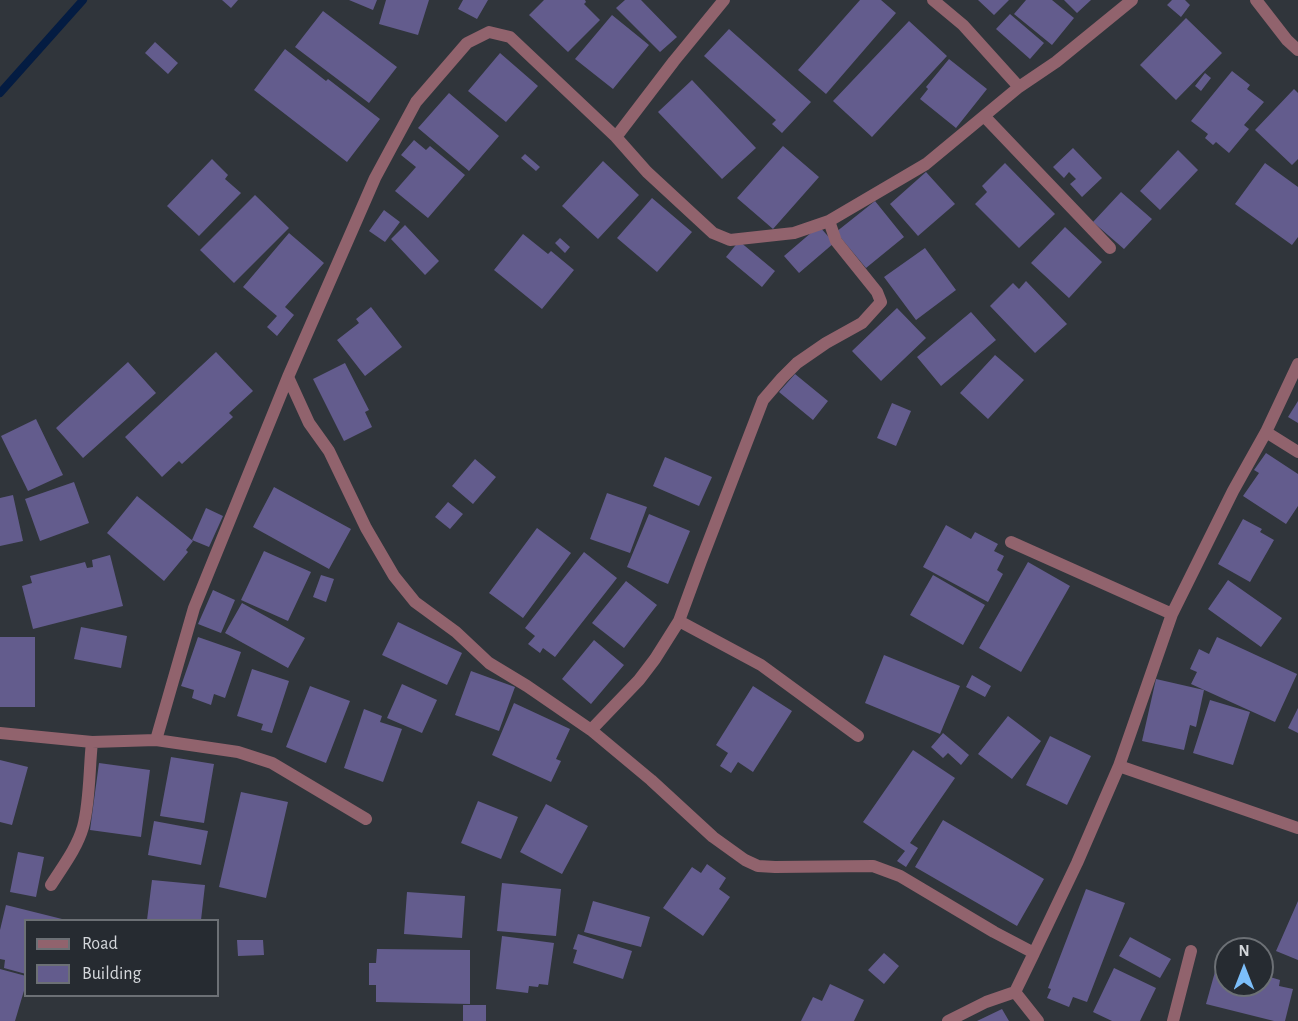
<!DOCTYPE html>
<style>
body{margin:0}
#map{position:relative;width:1298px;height:1021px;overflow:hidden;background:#30353b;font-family:"Alegreya Sans",sans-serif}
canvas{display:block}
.legend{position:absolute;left:24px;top:919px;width:195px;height:78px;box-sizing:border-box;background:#262b31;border:2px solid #6c7075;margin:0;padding:8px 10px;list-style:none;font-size:18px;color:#d4d7db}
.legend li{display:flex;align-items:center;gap:12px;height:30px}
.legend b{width:30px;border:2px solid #6c7075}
.north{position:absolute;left:1214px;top:937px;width:60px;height:60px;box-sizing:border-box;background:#262b31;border:2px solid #6c7075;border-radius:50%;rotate:0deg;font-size:16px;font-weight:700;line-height:24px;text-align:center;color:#d4d7db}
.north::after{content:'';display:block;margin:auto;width:21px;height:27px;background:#7cbef9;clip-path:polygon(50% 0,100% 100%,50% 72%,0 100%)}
</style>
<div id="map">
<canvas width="1298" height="1021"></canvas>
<ul class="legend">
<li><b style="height:8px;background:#91636d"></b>Road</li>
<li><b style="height:16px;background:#635c8d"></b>Building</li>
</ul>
<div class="north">N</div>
</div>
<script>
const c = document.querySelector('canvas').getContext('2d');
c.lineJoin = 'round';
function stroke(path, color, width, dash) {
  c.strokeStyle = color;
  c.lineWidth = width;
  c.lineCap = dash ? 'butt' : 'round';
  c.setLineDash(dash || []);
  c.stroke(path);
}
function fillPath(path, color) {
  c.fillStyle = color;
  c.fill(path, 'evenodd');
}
const stream = new Path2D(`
 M0 93 83 0`);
const building = new Path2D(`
 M222 0H238L231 8Z
 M349 0H377L373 10Z
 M386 0H429L418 35 379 24Z
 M463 0H488L477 19 458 9Z
 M544 0H585L586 2 584 4 600 20 568 52 529 15Z
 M625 0H641L677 37 660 52 616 8Z
 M860 0H881L896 13 826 94 798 70Z
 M978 0H1009L994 15Z
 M1026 0H1052L1074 18 1052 45 1014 14Z
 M1064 0H1091L1077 13Z
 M1172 0H1185L1190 5 1181 17 1167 5Z
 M323 11 397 67 369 103 295 47Z
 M1010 14 1044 43 1030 59 996 29Z
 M612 15 649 45 613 89 575 59Z
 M1186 18 1222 53 1176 100 1140 65Z
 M909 21 947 56 872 137 833 101Z
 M729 29 811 102 782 133 772 124 776 120 704 56Z
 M155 42 178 63 168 74 145 53Z
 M285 49 326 81 328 79 380 119 347 162 254 90Z
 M500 53 538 86 506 122 468 91Z
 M949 59 987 89 956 128 920 99 928 89 926 87Z
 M1232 71 1250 85 1247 89 1264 102 1244 125 1249 129 1229 153 1216 142 1213 145 1205 138 1208 134 1191 121Z
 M1205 73 1211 78 1201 91 1195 86Z
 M692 80 756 148 722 179 658 112Z
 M1294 89 1298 93V159L1292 165 1255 130Z
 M449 93 499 136 469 171 418 128Z
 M414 140 426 150 430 146 465 175 428 218 395 191 416 167 401 155Z
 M783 146 819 177 773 229 737 198Z
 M1073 148 1102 178 1082 197 1070 184 1076 179 1069 172 1064 178 1053 167Z
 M1178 150 1198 170 1160 210 1140 191Z
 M525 154 540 167 536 171 521 158Z
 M212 159 228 175 225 179 241 193 199 236 167 206Z
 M603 161 639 195 598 239 562 206Z
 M1005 163 1055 214 1019 248 975 204 987 192 982 186Z
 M1265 163 1298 187V237L1292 245 1235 204Z
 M926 172 955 204 918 236 890 204Z
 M1121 192 1152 219 1124 249 1093 222Z
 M255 195 289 228 234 283 200 250Z
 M652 198 692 232 657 272 617 238Z
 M875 201 904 237 866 268 836 232Z
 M384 210 400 222 385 242 369 231Z
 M405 225 439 261 425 275 391 239Z
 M819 226 834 243 799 273 784 256Z
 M1065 227 1102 262 1069 298 1031 263Z
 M289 233 324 263 285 307 294 315 277 336 267 327 277 316 243 287Z
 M523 234 548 254 551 251 574 270 542 309 494 270Z
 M560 238 570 247 565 253 555 243Z
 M739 241 775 271 762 287 726 257Z
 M925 248 956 290 916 320 884 277Z
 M1026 281 1067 324 1035 353 990 306 1013 283 1019 289Z
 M371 307 402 347 365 376 337 340 359 323 356 319Z
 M897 308 926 338 881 381 852 351Z
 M971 312 996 340 941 386 917 357Z
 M216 352 253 391 229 413 233 417 182 464 179 461 162 477 125 437Z
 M995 355 1024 380 988 419 960 393Z
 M128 362 156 393 83 458 56 428Z
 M345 363 369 410 365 412 372 427 344 441 313 379Z
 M795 374 828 401 813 420 779 392Z
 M1298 401V423L1288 417Z
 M892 403 911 411 896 446 877 438Z
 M36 419 63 475 28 491 1 436Z
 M1266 453 1298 474V506L1286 524 1243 496 1259 473 1254 470Z
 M665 457 712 477 699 506 653 486Z
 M475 459 496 477 473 504 452 486Z
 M74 482 89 523 40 541 25 499Z
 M274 487 351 529 329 569 253 527Z
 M607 493 647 507 630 553 590 539Z
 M13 495 23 541 0 546V498Z
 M137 496 193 541 186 550 188 552 164 581 107 533Z
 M448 502 463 514 450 529 435 517Z
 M206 508 223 516 209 547 192 540Z
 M649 514 690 531 668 584 627 567Z
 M1243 519 1262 529 1260 532 1274 540 1250 582 1218 564Z
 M946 525 971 539 975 532 998 544 994 551 1004 556 997 570 1003 574 988 602 923 567Z
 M537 528 571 553 523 618 489 593Z
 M264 551 311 572 288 621 241 600Z
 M584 552 617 578 555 657 543 648 540 653 528 644 535 636 525 628Z
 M110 555 123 606 33 629 22 586 32 583 30 576 85 562 87 568 93 567 92 560Z
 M1028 562 1070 586 1021 672 979 648Z
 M321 575 334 579 326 602 313 597Z
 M933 575 985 605 963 645 910 615Z
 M1228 580 1282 618 1261 647 1208 609Z
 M626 581 657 605 624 648 592 623Z
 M213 590 235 600 221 633 198 624Z
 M242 603 305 638 288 668 225 633Z
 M398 622 462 653 447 685 382 655Z
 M81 627 127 636 121 668 74 659Z
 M0 637H35V707H0Z
 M198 637 241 652 225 698 214 694 211 705 192 698 194 690 181 686Z
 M1217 637 1297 674 1275 722 1191 684 1197 672 1190 669 1199 649 1209 654Z
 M594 640 624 665 591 704 562 679Z
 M884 655 960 686 940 734 865 703Z
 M252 669 289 681 272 733 261 730 263 724 237 716Z
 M471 671 515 687 499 731 455 715Z
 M972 675 991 686 985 697 966 687Z
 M1156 679 1204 690 1196 727 1190 725 1184 750 1142 741Z
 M402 684 437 700 422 733 387 718Z
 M310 686 350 701 326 763 286 747Z
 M753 686 792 711 753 772 738 762 731 773 720 766 728 753 716 745Z
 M1210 700 1250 712 1233 765 1193 753Z
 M514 703 570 729 556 759 561 761 551 782 492 755Z
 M1298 708V733L1288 728Z
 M364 709 382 716 380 722 402 729 383 782 344 768Z
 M1008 716 1041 741 1012 779 978 754Z
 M943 733 969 755 961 765 948 753 943 758 931 747Z
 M1050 736 1091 756 1067 805 1026 785Z
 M913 750 955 778 910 843 918 848 906 867 897 861 905 851 863 822Z
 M171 757 214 764 204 823 160 816Z
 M0 760 28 767 12 825 0 822Z
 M99 763 150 770 141 837 90 830Z
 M241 792 288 802 266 898 219 887Z
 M478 801 518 817 501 859 461 843Z
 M546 804 588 826 562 874 520 852Z
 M943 820 1044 879 1017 926 915 867Z
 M154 821 208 831 201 865 148 855Z
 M18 852 44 857 36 897 10 892Z
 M707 864 726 878 719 889 730 897 703 936 663 908 692 867 701 873Z
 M152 880 205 885 201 920H147Z
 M502 883 561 889 556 936 497 931Z
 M1086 889 1125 903 1087 1002 1073 997 1069 1007 1047 998 1051 989 1048 988Z
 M407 892 465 896 462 938 404 934Z
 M593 901 650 917 641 947 584 932Z
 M1298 901V960L1276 951Z
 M6 905 66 920H26V974L4 968 5 960 0 959V930Z
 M578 934 632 951 623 979 573 963 577 950 573 949Z
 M502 936 554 943 548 985 539 984 538 987 529 986 528 993 496 989Z
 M1130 937 1171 959 1160 978 1119 956Z
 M237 940H263L264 955 238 956Z
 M377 949 470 950V1004L376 1002V985H369V963H376Z
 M884 953 899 966 884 984 868 970Z
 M1218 961 1226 963V985H1262V972L1270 974V977L1280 980 1279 986 1293 989 1285 1021H1274L1206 1004Z
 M1114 968 1156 988 1140 1021H1112L1093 1012Z
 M0 969 26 976V984L15 1021H0Z
 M830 984 864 1000 854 1021H801L813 997 822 1001Z
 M463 1005H486V1021H463Z
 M1002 1009 1009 1021H977Z`);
const street = new Path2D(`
 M933 0 963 25 1019 87 1056 62 1132 0
 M1256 0 1287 40 1298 50
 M984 116 1110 248
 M616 137 674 61 724 0
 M829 221 926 164 1019 87
 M1298 364 1266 432 1233 491 1172 614 1119 766 1298 828
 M288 377 309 423 329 451 366 528 394 576 415 602 456 632 489 663 527 686 591 730 651 780 713 837 745 860 758 866 775 867 873 866 900 876 994 932 1034 953 1077 863 1119 766
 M1266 432 1298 452
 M1011 542 1172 614
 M679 621 761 665 858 736
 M0 733 92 742 156 740 238 752 272 763 366 819
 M156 740 194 608 288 377 375 178 416 102 467 43 489 32 510 37 616 137 647 172 713 233 730 240 794 233 829 221 836 241 877 292 881 302 862 323 826 343 797 363 782 378 763 400 701 561 679 621 655 659 639 680 591 730
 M51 885C63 866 77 848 83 827 90 801 89 769 92 742
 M1015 992 1038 1021
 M948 1021 986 1002 1015 992 1034 953
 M1173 1021 1191 951`);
stroke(stream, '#041c42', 8);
fillPath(building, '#635c8d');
stroke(street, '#91636d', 12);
</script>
